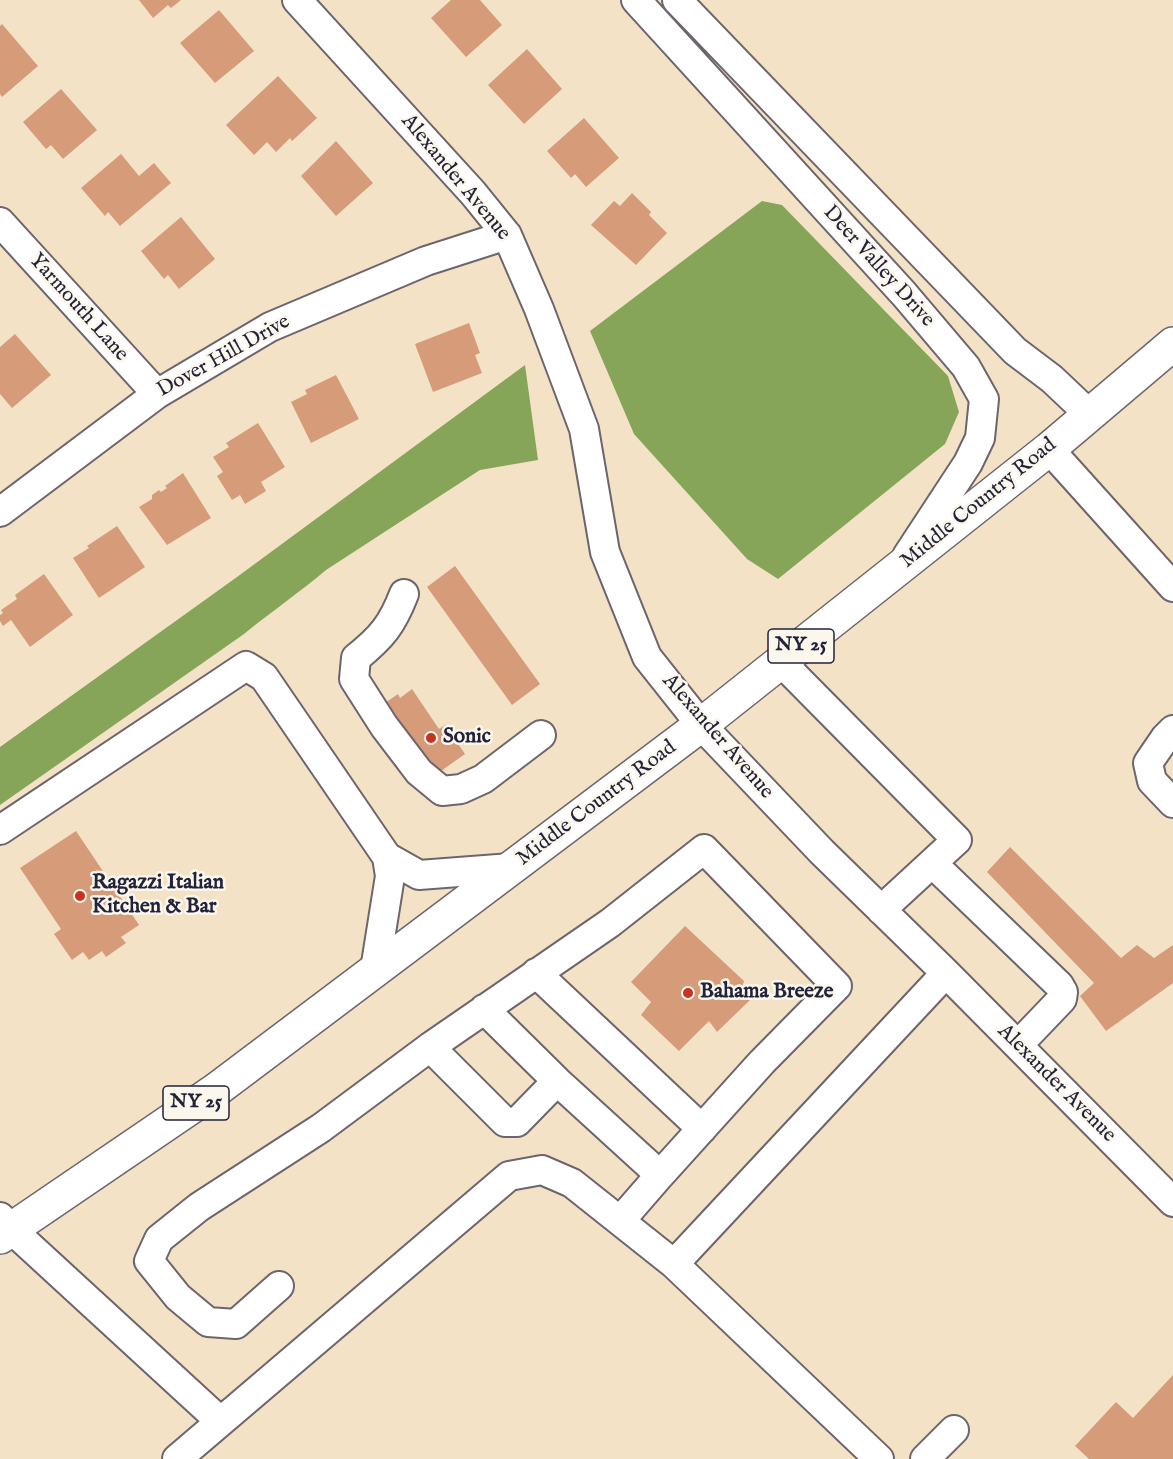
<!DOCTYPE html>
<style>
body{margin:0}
canvas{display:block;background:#f4e2c7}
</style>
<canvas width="1173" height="1459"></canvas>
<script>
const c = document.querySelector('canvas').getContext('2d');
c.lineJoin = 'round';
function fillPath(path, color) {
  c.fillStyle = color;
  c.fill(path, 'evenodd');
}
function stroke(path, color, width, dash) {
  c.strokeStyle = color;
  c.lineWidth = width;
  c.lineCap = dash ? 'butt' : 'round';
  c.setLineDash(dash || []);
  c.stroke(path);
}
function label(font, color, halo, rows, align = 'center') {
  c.font = font + ' "IM FELL English",serif';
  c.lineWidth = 5;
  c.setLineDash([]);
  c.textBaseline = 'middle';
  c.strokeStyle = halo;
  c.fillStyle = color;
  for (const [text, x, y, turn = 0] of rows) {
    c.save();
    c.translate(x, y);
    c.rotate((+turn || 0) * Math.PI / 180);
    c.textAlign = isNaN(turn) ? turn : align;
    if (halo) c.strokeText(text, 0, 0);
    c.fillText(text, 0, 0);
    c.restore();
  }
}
const forest = new Path2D(`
 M762 201 782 205 948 376 959 412 945 444 778 579 747 559 634 434 590 331Z
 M525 365 538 460 480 470 326 570C300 592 271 612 244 634L0 805V747L237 577Z`);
const building = new Path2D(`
 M139 0H181L171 8 168 5 153 18Z
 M451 0H480L502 25 466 57 431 18Z
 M219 10 254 51 215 83 180 43Z
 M2 24 38 66 2 97 0 94V26Z
 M527 49 562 89 524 124 488 85Z
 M278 76 317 118 292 141 290 138 276 152 267 142 254 155 226 125Z
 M61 89 97 130 63 159 51 145 46 149 23 122Z
 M584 118 619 158 586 187 575 174 571 178 547 151Z
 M336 141 373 183 336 216 301 176Z
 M121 154 139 176 154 163 171 183 120 226 108 212 105 216 81 188Z
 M632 193 651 212 649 215 667 233 636 265 591 225 614 201 620 206Z
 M181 217 215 259 179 289 168 275 164 279 141 251Z
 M469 323 480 353 475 355 482 373 433 392 415 344Z
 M15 334 51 375 12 408 0 394V347Z
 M336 375 359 419 311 443 291 402 307 394 305 390Z
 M258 423 285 467 261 482 266 491 245 504 240 495 232 500 217 476 223 472 213 457 229 447 226 443Z
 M183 473 211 518 167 545 139 507 152 499V495L159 490 161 492 167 488 165 486Z
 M117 526 145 567 99 598 73 558 89 548 87 546Z
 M455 566 540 684 512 705 427 587Z
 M44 574 73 615 30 647 11 620 3 626 0 621V615L3 613 1 610 17 599 15 595Z
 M412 689 439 729 445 725 465 754 434 776 385 703 398 694 400 698Z
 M76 831 139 925 121 937 126 943 106 957 102 951 89 960 83 952 72 960 54 934 61 929 20 868Z
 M1010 847 1121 958 1137 945 1154 958 1173 945V983L1106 1031 1080 996 1094 983 987 872Z
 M685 926 744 981 741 991 751 999 717 1032 709 1021 679 1051 641 1015 651 1002 631 982Z
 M1173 1375V1459H1089L1075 1446 1116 1402 1133 1418Z`);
const minor = new Path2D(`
 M297 0 473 193 507 235 539 309 584 429 605 552 647 657 701 725 822 852 946 973 1173 1202
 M636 0 904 294 966 367 984 399 980 438 968 463 907 556
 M677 0 1015 351 1052 379 1089 414
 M0 222 157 394
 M1049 449 1173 587
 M0 512 157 394 270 327 426 261 507 235
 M404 594C392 625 382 637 356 658L354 679 384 726 419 772 442 791 461 789 483 779 541 735
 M781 662 957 840 881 910
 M1173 730 1165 738 1148 763 1152 781 1173 803
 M0 830 246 666 264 677 387 857
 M932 863 1059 985 1063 992 1062 999 1018 1045
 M375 970 390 876 387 857 419 875 511 868
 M536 973 702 1129
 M430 1047 505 1122H517L557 1081
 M0 1217 11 1229 220 1421
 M620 1221 660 1175
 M674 1264 946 973
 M279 1286 236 1324 208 1322 178 1297 149 1261 159 1239 199 1207 321 1128 430 1047 610 923 704 849 837 986 762 1062 660 1175 557 1081 484 1009
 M177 1459 509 1176 542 1170 572 1183 674 1264 879 1459
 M925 1459 954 1430`);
const major = new Path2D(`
 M0 1237 216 1090 701 725 1049 449 1173 344`);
const markers = [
 [431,738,6,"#c8321e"],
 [80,896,6,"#c8321e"],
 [688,993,6,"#c8321e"]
];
const shields = [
 [801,646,66],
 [196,1103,66]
];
const shieldNames = [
 ["NY 25",801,646],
 ["NY 25",196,1103]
];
const streetNames = [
 ["Alexander Avenue",455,178,50],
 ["Deer Valley Drive",878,267,48],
 ["Yarmouth Lane",78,308,48],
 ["Dover Hill Drive",224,357,-29],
 ["Middle Country Road",979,504,-39],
 ["Alexander Avenue",717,737,49],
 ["Middle Country Road",597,804,-37],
 ["Alexander Avenue",1056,1084,45]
];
const poiNames = [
 ["Sonic",443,738],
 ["Ragazzi Italian",92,884],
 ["Kitchen & Bar",92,908],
 ["Bahama Breeze",700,993]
];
fillPath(forest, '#86a559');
fillPath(building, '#d69b79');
stroke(minor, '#6c656c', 32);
stroke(major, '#6c656c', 36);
stroke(minor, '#fff', 28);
stroke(major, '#fff', 33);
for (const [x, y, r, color] of markers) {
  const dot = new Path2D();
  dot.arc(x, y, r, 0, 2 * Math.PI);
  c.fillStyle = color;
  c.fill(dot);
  stroke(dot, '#fbf7ec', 2);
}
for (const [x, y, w] of shields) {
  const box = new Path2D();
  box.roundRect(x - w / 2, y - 17, w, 34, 4.5);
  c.fillStyle = '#fbf7ec';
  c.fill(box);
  stroke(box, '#22223b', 1.5);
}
label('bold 20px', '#22223b', null, shieldNames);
label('21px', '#22223b', '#fbf7ec', streetNames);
label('bold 21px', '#22223b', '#fbf7ec', poiNames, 'left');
</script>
